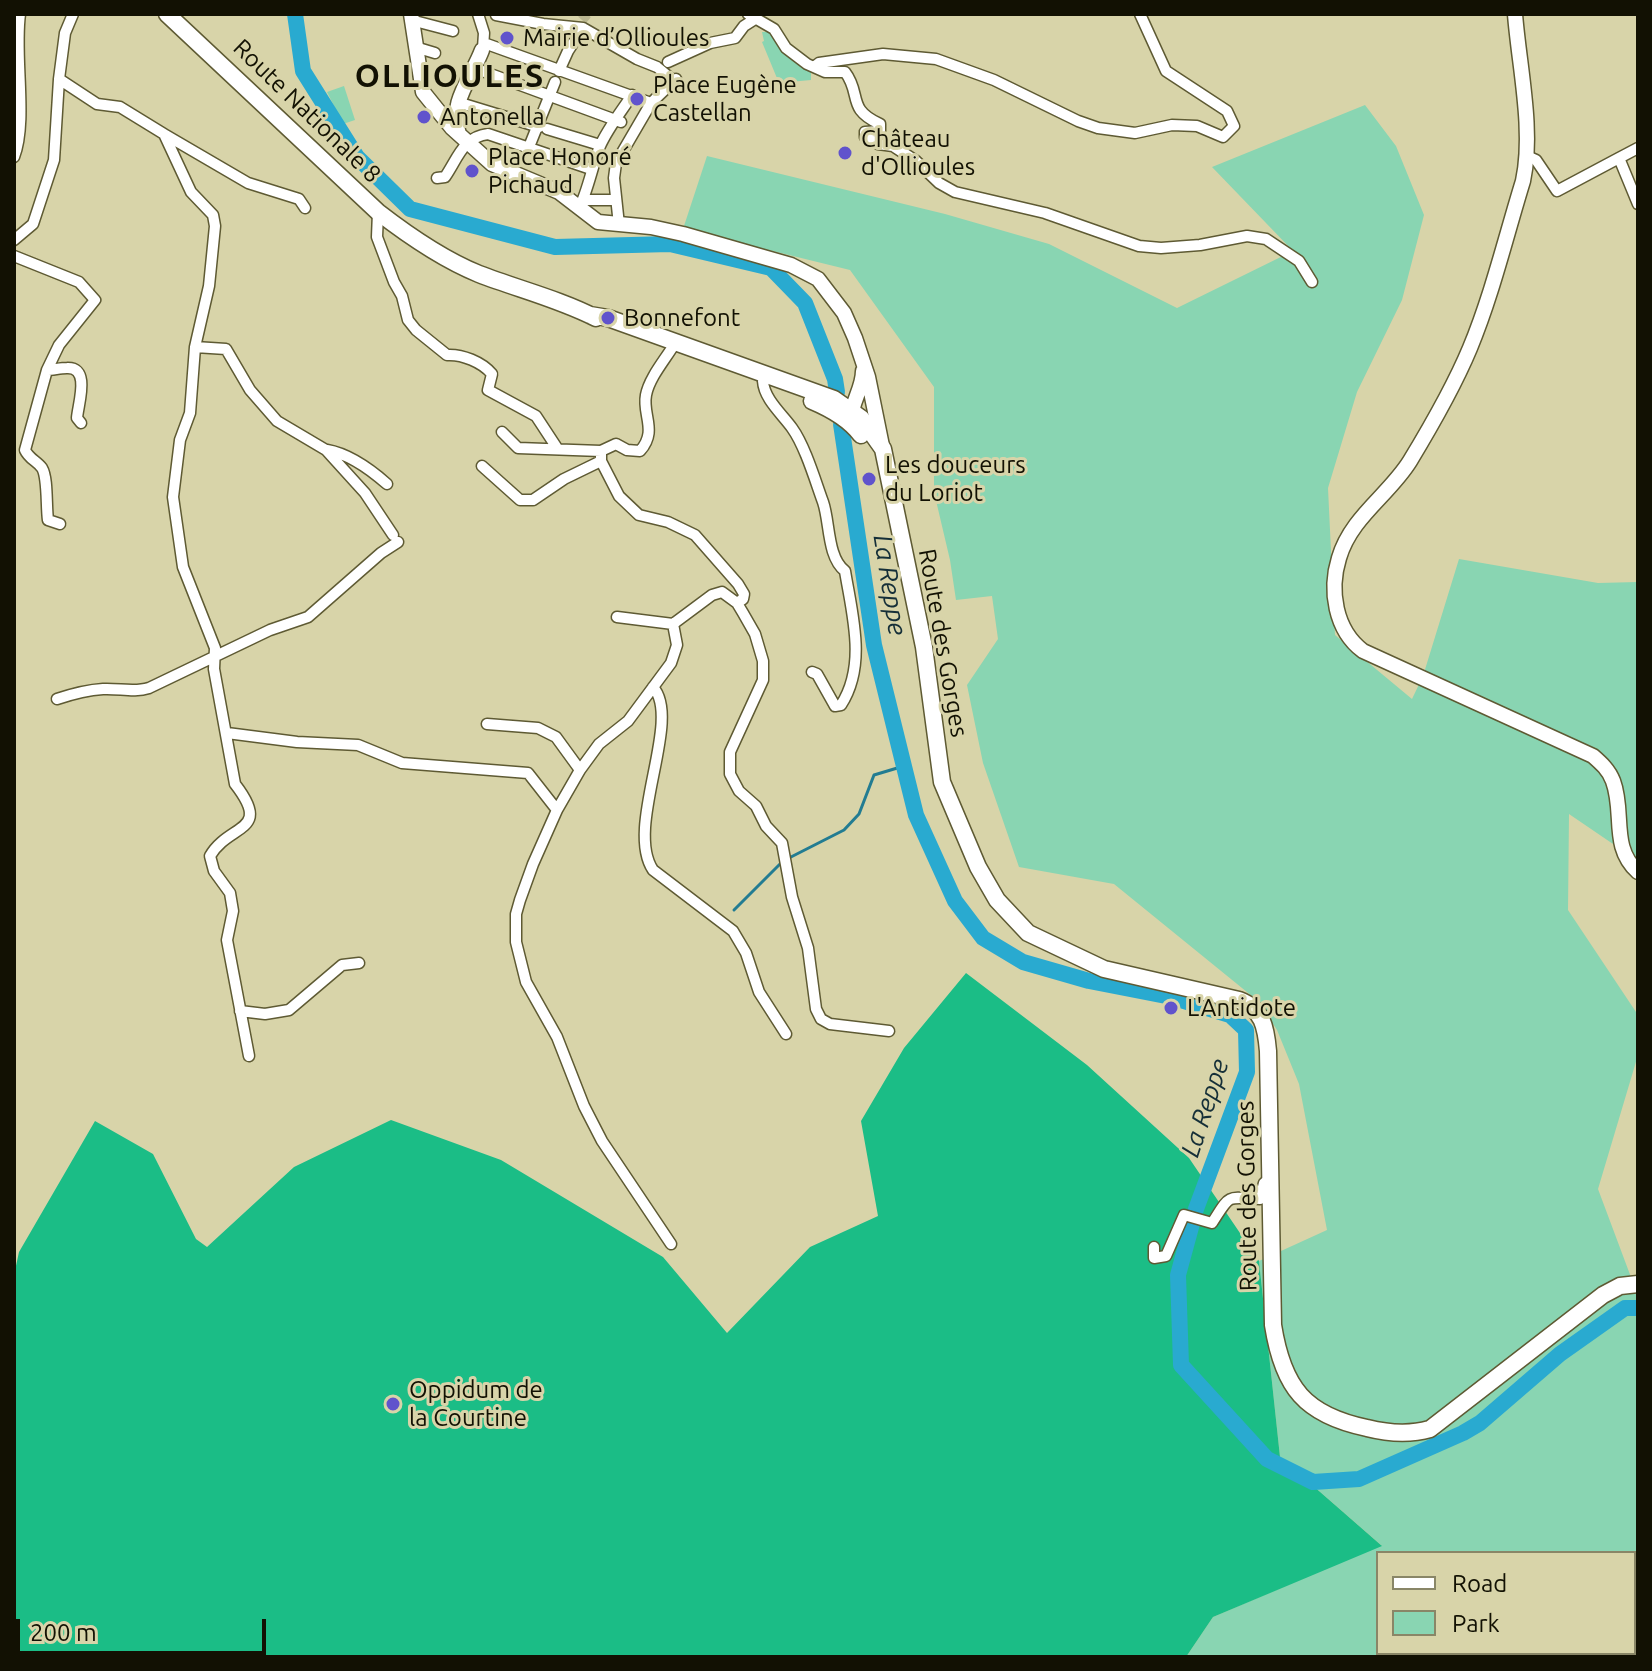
<!DOCTYPE html>
<meta charset="utf-8">
<style>
body{margin:0}
#map{position:relative;width:1652px;height:1671px;overflow:hidden;background:#d8d4a9;font-family:Ubuntu,sans-serif}
canvas{display:block}
.frame{position:absolute;inset:0;border:16px solid #121103;pointer-events:none}
.legend{position:absolute;left:1376px;top:1551px;width:260px;height:104px;box-sizing:border-box;background:#d8d4a9;border:2px solid #898667;margin:0;padding:10px 14px;list-style:none;font-size:24px;color:#121103}
.legend li{display:flex;align-items:center;gap:16px;height:40px}
.legend b{width:40px;border:2px solid #898667}
.scale{position:absolute;left:16px;top:1619px;width:250px;height:36px;box-sizing:border-box;border:4px solid #121103;border-top:0;padding-left:10px;font-size:24px;line-height:28px;white-space:nowrap;color:#121103;-webkit-text-stroke:6px #d8d4a9;paint-order:stroke}
</style>
<div id="map">
<canvas width="1652" height="1671"></canvas>
<div class="frame"></div>
<ul class="legend">
<li><b style="height:10px;background:#fff"></b>Road</li>
<li><b style="height:22px;background:#89d5b2"></b>Park</li>
</ul>
<div class="scale">200 m</div>
</div>
<script>
const c = document.querySelector('canvas').getContext('2d');
c.lineJoin = 'round';
function fillPath(path, color) {
  c.fillStyle = color;
  c.fill(path, 'evenodd');
}
function stroke(path, color, width, dash) {
  c.strokeStyle = color;
  c.lineWidth = width;
  c.lineCap = dash ? 'butt' : 'round';
  c.setLineDash(dash || []);
  c.stroke(path);
}
function label(font, color, halo, rows, align = 'center') {
  c.font = font + ' Ubuntu,sans-serif';
  c.lineWidth = 6;
  c.setLineDash([]);
  c.textBaseline = 'middle';
  c.strokeStyle = halo;
  c.fillStyle = color;
  for (const [text, x, y, turn = 0] of rows) {
    c.save();
    c.translate(x, y);
    c.rotate((+turn || 0) * Math.PI / 180);
    c.textAlign = isNaN(turn) ? turn : align;
    if (halo) c.strokeText(text, 0, 0);
    c.fillText(text, 0, 0);
    c.restore();
  }
}
const green = new Path2D(`
 M762 32H772L792 59 811 69V80L779 83 762 42 764 41Z
 M344 86 355 120 343 124 327 92Z
 M1365 105 1396 146 1424 215 1402 300 1357 392 1328 488 1335 635 1412 699 1423 676 1459 559 1598 583 1638 582V861L1569 814 1568 910 1638 1015V1055L1598 1189 1638 1296V1657H1623L1621 1653H1634V1553H1378V1653H1447L1444 1657H1186L1213 1617 1381 1545 1280 1457 1259 1261 1327 1230 1299 1084 1277 1030 1258 1001 1114 884 1019 867 983 763 967 685 998 639 992 596 956 600 950 560 934 492V387L850 270 683 229 707 156 945 214 1049 244 1177 308 1293 251 1212 167Z`);
const forest = new Path2D(`
 M966 973 1087 1065 1189 1158 1259 1261 1280 1457 1382 1546 1213 1617 1186 1657H14V1275L19 1252 95 1121 153 1154 196 1239 207 1247 294 1167 391 1120 501 1160 663 1257 727 1333 810 1247 878 1216 861 1121 904 1048Z`);
const stream = new Path2D(`
 M787 859 844 830 859 814 874 775 904 766
 M734 910 782 862`);
const river = new Path2D(`
 M295 14 303 71 357 157 410 209 555 247 670 244 771 268 805 303 835 379 837 392
 M841 424 874 645 916 815 955 901 983 938 1023 962 1089 981 1171 997 1230 1015 1246 1030 1247 1072 1196 1209 1178 1275 1181 1365 1267 1459 1313 1482 1359 1479 1463 1433 1480 1423 1560 1354 1625 1308H1638`);
const streetTunnel = new Path2D(`
 M582 20 587 14`);
const street = new Path2D(`
 M478 14 484 33 483 48
 M748 14 774 29 786 48 807 64 825 72H845C862 94 846 109 880 124V131L865 132V137L878 144 893 146 916 161 939 183 955 192 1045 213 1139 246 1161 248 1200 245 1247 236 1266 239 1299 261 1312 282
 M496 15 543 24 583 28 637 59 657 67 674 81
 M411 20 453 31
 M484 43 651 103
 M415 47 435 53
 M668 62 710 43 735 38 744 26 755 19
 M814 67 819 63 883 54 936 59 994 80 1078 121 1098 128 1135 133 1172 125 1197 126 1223 137 1234 126 1227 111 1166 71 1140 14
 M474 68 621 122
 M559 71 568 51 583 28
 M59 79 97 104 120 107 164 134 191 192 213 215 215 226 209 286 195 347 190 413 180 440 173 497 183 567 215 648 214 669 235 784C273 833 229 823 210 856L214 871 230 893 233 911 227 940 249 1056
 M457 102 539 127
 M547 129 600 145
 M164 134 248 183 299 199 305 208
 M529 147 555 82
 M1527 156 1536 160 1557 191 1619 158 1638 204
 M14 157C28 121 14 56 20 14
 M1619 158 1638 148
 M437 178 445 177C458 158 463 137 488 134L591 169
 M585 200H616
 M579 207C586 198 594 160 600 146 608 128 621 112 632 95
 M378 212 377 237 394 282 402 296 408 320 416 330 447 355C462 354 482 362 492 374L488 390 536 416 557 448
 M619 225 614 178 616 163 651 103 676 79
 M14 240 33 224 54 160 59 79 65 33 73 14
 M14 256 79 282 95 300 59 345 47 370 25 450C29 459 37 461 42 468 48 478 46 506 48 520L60 524
 M195 347 226 349 250 390 277 421 326 450 365 493 393 535
 M672 348C663 362 649 379 646 395 642 415 658 431 640 451L627 450 616 444 601 451V461L619 496 639 515 668 522 695 535 738 584 744 594 743 599 737 603
 M47 370C53 370 60 368 67 368 91 367 78 404 77 418L81 423
 M763 381C764 399 782 414 792 428 805 446 815 480 823 502 830 522 827 557 845 571 852 614 867 665 841 705L835 706 817 674 812 672
 M502 432 518 448 601 451
 M327 450C350 454 370 469 387 484
 M482 466 520 500H533L564 479 601 461
 M617 617 673 624
 M653 687C683 720 624 827 653 870L733 931 746 953 759 992 786 1034
 M57 699C72 694 87 690 103 689 119 688 134 693 149 688L270 630 308 617 381 553 398 542
 M487 724 538 728 556 737 580 770
 M227 733 297 742 358 745 402 763 528 773 557 810
 M240 1011 265 1014 289 1010 342 965 359 963
 M671 1244 602 1141 584 1106 557 1037 526 982 516 942V914L520 900 533 864 557 810 580 770 599 744 628 721 671 663 677 645 673 624 712 595 722 592 737 603 743 613 755 634 763 661V680L730 752V774L739 791 756 806 766 826 782 843 792 897 808 948 816 1009 821 1019 830 1024 889 1031
 M1154 1247V1258L1166 1256 1184 1215 1212 1223C1231 1194 1225 1197 1260 1199L1264 1183 1271 1178`);
const secondary = new Path2D(`
 M411 14 423 92 452 128 492 164 559 192 598 222 651 227 683 234 791 265 818 279 844 313 855 338 868 377 882 446
 M1515 14C1519 66 1534 130 1523 181 1506 236 1492 295 1470 348 1455 384 1430 428 1410 461 1389 495 1351 517 1339 558 1329 590 1335 630 1363 651L1593 756C1601 763 1609 770 1613 781 1625 813 1610 847 1638 872
 M459 134C448 104 472 77 482 50
 M851 420C851 402 863 389 863 371`);
const primary = new Path2D(`
 M167 14 378 212C409 236 442 259 479 274 518 289 559 299 596 318
 M590 315 608 318 834 399 861 418 883 449 924 647 942 782 978 867 997 900 1028 933 1104 969 1239 1000C1263 1009 1266 1028 1268 1051L1273 1325C1283 1388 1305 1415 1367 1428 1387 1433 1409 1435 1430 1429L1603 1295 1620 1286 1638 1284
 M812 401C831 409 849 419 861 435`);
const markers = [
 [507,38,8,"#6053cc"],
 [637,99,8,"#6053cc"],
 [424,117,8,"#6053cc"],
 [845,153,8,"#6053cc"],
 [472,171,8,"#6053cc"],
 [608,318,8,"#6053cc"],
 [869,479,8,"#6053cc"],
 [1171,1008,8,"#6053cc"],
 [393,1404,8,"#6053cc"]
];
const poiNames = [
 ["Mairie d’Ollioules",523,38],
 ["Place Eugène",653,85],
 ["Castellan",653,113],
 ["Antonella",440,117],
 ["Château",861,139],
 ["d'Ollioules",861,167],
 ["Place Honoré",488,157],
 ["Pichaud",488,185],
 ["Bonnefont",624,318],
 ["Les douceurs",885,465],
 ["du Loriot",885,493],
 ["L'Antidote",1187,1008],
 ["Oppidum de",409,1390],
 ["la Courtine",409,1418]
];
const streetNames = [
 ["Route Nationale 8",307,111,44],
 ["Route des Gorges",943,643,80],
 ["Route des Gorges",1247,1196,-91]
];
const waterNames = [
 ["La Reppe",890,585,81],
 ["La Reppe",1205,1108,-72]
];
const districtNames = [
 ["OLLIOULES",450,76]
];
fillPath(green, '#89d5b2');
fillPath(forest, '#1bbd86');
stroke(stream, '#227c92', 3);
stroke(river, '#29aad0', 16);
stroke(streetTunnel, '#bab790', 10, [10, 5]);
stroke(street, '#5e5a33', 13);
stroke(secondary, '#5e5a33', 17);
stroke(primary, '#5e5a33', 19);
stroke(street, '#fff', 10);
stroke(secondary, '#fff', 14);
stroke(primary, '#fff', 16);
for (const [x, y, r, color] of markers) {
  const dot = new Path2D();
  dot.arc(x, y, r, 0, 2 * Math.PI);
  c.fillStyle = color;
  c.fill(dot);
  stroke(dot, '#d8d4a9', 3);
}
label('24px', '#121103', '#d8d4a9', poiNames, 'left');
label('24px', '#121103', '#d8d4a9', streetNames);
label('italic 26px', '#152f38', '#d8d4a9', waterNames);
c.letterSpacing = '2px';
label('bold 32px', '#121103', '#d8d4a9', districtNames);
c.letterSpacing = '0px';
</script>
